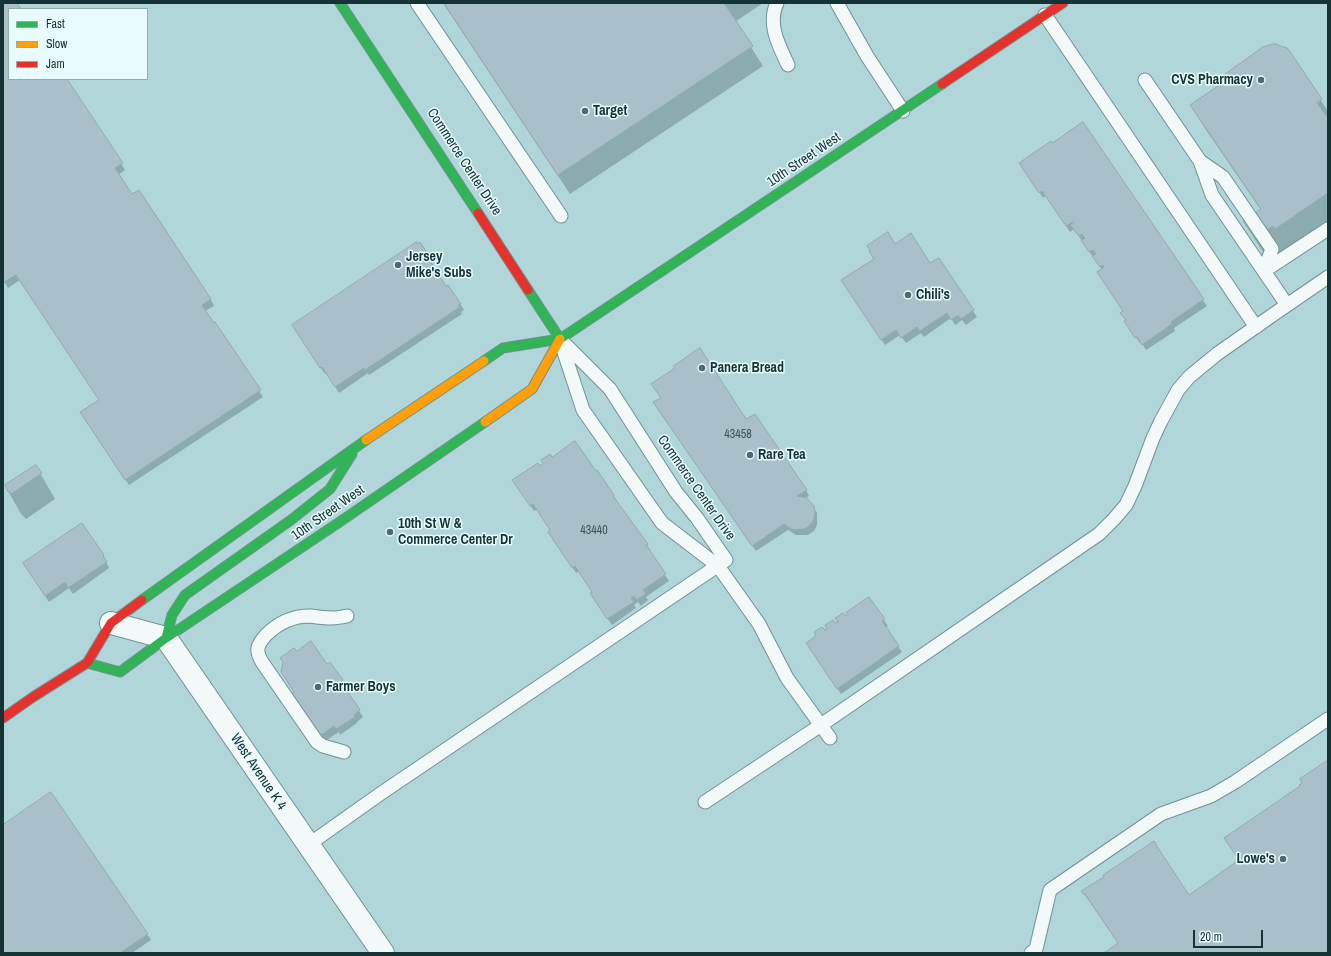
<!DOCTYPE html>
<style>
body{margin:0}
#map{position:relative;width:1331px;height:956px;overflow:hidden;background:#b0d6da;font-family:"Archivo Narrow",sans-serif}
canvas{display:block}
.frame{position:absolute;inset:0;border:4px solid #153235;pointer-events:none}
.legend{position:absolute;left:8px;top:8px;width:140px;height:72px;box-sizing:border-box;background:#e8fcfe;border:1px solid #94abae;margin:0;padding:5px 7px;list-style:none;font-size:12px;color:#153235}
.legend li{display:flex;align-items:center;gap:8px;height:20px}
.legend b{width:20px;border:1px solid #94abae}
.scale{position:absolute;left:1193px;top:930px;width:70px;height:18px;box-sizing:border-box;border:2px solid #153235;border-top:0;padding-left:5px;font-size:12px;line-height:14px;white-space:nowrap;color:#153235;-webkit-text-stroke:3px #e8fcfe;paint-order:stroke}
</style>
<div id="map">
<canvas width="1331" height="956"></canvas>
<div class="frame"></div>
<ul class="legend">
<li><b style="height:5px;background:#30b455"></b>Fast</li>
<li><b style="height:5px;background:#ff9f0a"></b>Slow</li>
<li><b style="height:5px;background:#e5322d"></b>Jam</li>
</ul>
<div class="scale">20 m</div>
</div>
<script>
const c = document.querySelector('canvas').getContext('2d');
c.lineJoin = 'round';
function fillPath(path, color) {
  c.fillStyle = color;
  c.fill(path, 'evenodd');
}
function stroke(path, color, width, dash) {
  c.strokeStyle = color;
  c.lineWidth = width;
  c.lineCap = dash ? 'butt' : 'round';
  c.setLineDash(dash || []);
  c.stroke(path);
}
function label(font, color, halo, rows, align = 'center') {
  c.font = font + ' "Archivo Narrow",sans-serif';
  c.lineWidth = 3;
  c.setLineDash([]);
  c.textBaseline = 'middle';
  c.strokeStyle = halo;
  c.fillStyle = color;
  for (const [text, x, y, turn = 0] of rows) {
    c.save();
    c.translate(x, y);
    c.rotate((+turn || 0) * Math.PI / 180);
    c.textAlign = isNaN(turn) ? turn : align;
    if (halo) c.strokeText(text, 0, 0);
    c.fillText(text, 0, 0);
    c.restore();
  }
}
const shadow = new Path2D(`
 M3 3H15L19 9H9V79H66L125 170 118 175 132 196 139 191 211 300 214 306 205 311 263 397 129 485 85 419 100 401 20 280 8 288 3 280Z
 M443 3H763L735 22 763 66 570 194Z
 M1286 49 1328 111V228L1270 262 1259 246 1244 222 1261 210 1206 130 1191 105Z
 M1083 123 1207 306 1174 328 1175 331 1146 350 1141 342 1140 343 1129 328 1122 313 1124 312 1102 270 1086 247 1074 229 1070 232 1046 196 1043 198 1024 169 1052 145Z
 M420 244 436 269 434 270 446 287 448 286 464 310 461 312 462 314 369 375 368 373 339 393 326 373 325 374 297 332Z
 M895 245 930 264 939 259 977 317 966 325 962 320 955 325 951 318 924 337 921 333 906 343 900 335 885 345 846 287Z
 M658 409 806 490 809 496 806 498 817 513V525L814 531 808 535H796L788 530 756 551Z
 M552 458 613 495 617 501 616 502 647 545 651 551H649L669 581 646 597 648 600 641 606 638 602 634 605 636 608 612 625 595 600 593 592 579 571 576 573 553 538 551 530 537 509 534 511 517 486Z
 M36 466 55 499 26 519 21 514 7 489Z
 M106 562 109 568 73 594 69 588 49 602 24 564Z
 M869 598 884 620 888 626 885 628 902 652 841 694 807 643 845 618Z
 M296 652 327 665 342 681 345 687 344 688 363 717 357 722V723L340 735 339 732 325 741 307 714 304 716 295 692Z
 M1328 765V953H1102L1106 951V952L1119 943 1082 891 1189 896 1240 861 1301 787Z
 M3 826 147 934 151 940 132 953H3Z`);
const building = new Path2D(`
 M3 3H17L21 9H9V79H67L123 163 115 168 132 194 139 190 211 299 202 305 214 323 215 322 261 390 125 480 80 412 99 400 16 275 4 282 3 280Z
 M444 3H724L753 46 558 175Z
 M1275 44 1287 48 1291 53 1322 99 1317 103 1328 118V193L1275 229 1273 226 1255 238 1243 221 1261 209 1190 105 1221 84 1218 79 1263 47 1269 45Z
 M1083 122 1204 299 1171 322 1172 324 1142 345 1137 337 1135 338 1124 321 1126 320 1120 313 1123 311 1097 272 1104 267 1103 265 1100 267 1092 256 1096 254 1093 250 1089 252 1081 240 1085 238 1082 234 1079 236 1070 225 1074 222H1073L1066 226 1042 191 1039 193 1019 163 1051 141 1052 143Z
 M888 232 895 244 911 233 930 263 939 258 974 310 961 319 958 315 951 320 947 313 920 331 917 327 901 338 896 330 881 340 841 280 874 259 869 251 870 250 867 246Z
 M417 242 418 244 420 242 433 262 431 263 446 286 448 285 461 304 458 305 460 307 365 370 364 368 335 387 322 367 320 368 292 325Z
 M700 348 746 419 755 414 807 490 797 496 807 498 814 506 815 512 814 519 810 525 805 529 796 530 791 529 784 524 752 546 653 402 661 398 651 384 675 368 674 366Z
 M575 441 596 471 597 470 614 495 613 496 648 544 646 545 666 574 643 590 646 594 636 600 634 596 631 598 634 602 607 619 590 593 592 592 575 566 572 568 548 532 550 530 533 504 530 506 512 480 538 463 540 466 543 463 541 460 550 454 552 457Z
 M36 465 42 473 11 494 9 491 8 492 5 485Z
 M82 523 104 555 103 556 107 562 68 588 65 582 45 596 23 563Z
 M869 597 885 619 882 621 899 646 837 689 806 643 816 636 814 632 822 627 825 630 827 629 825 625 833 620 835 623 838 622 835 618 843 613 845 616 847 615 846 613Z
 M311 641 327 664 330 662 343 680 341 682 360 710 354 715 355 717 336 729 334 726 321 735 302 708 299 711 289 695 294 692 281 672 283 662 280 658 294 648 297 651Z
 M1327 761 1328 763V953H1108L1107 951 1118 943 1085 894 1084 895 1081 891 1104 877 1103 875 1154 841 1156 844V845L1189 895 1239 860 1224 838 1300 786 1299 785 1302 783 1300 779Z
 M51 792 148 934 120 953H3V825Z`);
const lane = new Path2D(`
 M417 3 561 216
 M777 3C767 24 779 46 788 65
 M837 3 867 56 903 111
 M1045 15 1256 327
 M1145 80 1200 161 1212 195 1287 305
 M1200 161 1223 177 1272 249 1264 271
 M1264 271 1328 229
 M561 343 583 410 662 523 718 566 759 624 787 678 830 738
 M344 752 323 746 317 742 262 662C255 650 257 645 266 635 278 623 293 616 310 616 317 617 325 618 332 618 337 618 342 617 347 616
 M705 802 821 725 1099 534 1114 519 1126 505 1135 486 1153 438 1161 421 1178 390 1189 377 1217 354 1274 314 1328 277
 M308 845 380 794 726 560 697 518 676 492 610 389 560 339
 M1031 953 1036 949 1050 890 1161 814 1211 796 1235 782 1328 719`);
const street = new Path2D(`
 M111 623 166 638 383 953`);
const fast = new Path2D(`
 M340 3 478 213
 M528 290 560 339
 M484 361 503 348 560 339 942 84
 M142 600 366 440
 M166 638 172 615 185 595 291 520 330 489 352 454
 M87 663 120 672 166 638 344 519 485 422`);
const slow = new Path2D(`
 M485 422 532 389 560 339
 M366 440 484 361`);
const jam = new Path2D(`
 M942 84 1063 3
 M478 213 528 290
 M3 718 33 697 87 663 111 623 142 600`);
const markers = [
 [1261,80,4,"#4b6b6f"],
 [585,111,4,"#4b6b6f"],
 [398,265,4,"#4b6b6f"],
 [908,295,4,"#4b6b6f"],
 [702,368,4,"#4b6b6f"],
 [750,455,4,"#4b6b6f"],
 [390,532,4,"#4b6b6f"],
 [318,687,4,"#4b6b6f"],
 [1283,859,4,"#4b6b6f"]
];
const numberNames = [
 ["43458",738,435],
 ["43440",594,531]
];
const poiNames = [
 ["CVS Pharmacy",1253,80,"right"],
 ["Target",593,111],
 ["Jersey",406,257],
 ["Mike's Subs",406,273],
 ["Chili's",916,295],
 ["Panera Bread",710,368],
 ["Rare Tea",758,455],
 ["10th St W &",398,524],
 ["Commerce Center Dr",398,540],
 ["Farmer Boys",326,687],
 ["Lowe's",1275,859,"right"]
];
const streetNames = [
 ["10th Street West",804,160,-34],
 ["Commerce Center Drive",464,162,57],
 ["Commerce Center Drive",696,488,55],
 ["10th Street West",328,513,-35],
 ["West Avenue K 4",258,772,56]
];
fillPath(shadow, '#0003');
fillPath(building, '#a9bfc9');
stroke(building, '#93a9b2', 1);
stroke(lane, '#719194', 15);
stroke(street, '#719194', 24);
stroke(fast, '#719194', 11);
stroke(slow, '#719194', 11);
stroke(jam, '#719194', 11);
stroke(lane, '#f3f9f9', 13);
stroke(street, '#f3f9f9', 22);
stroke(fast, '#30b455', 9);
stroke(slow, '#ff9f0a', 9);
stroke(jam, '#e5322d', 9);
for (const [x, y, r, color] of markers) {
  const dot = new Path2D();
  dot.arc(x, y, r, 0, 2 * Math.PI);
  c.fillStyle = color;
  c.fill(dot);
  stroke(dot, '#e8fcfe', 1.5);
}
label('12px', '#3a555a', null, numberNames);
label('bold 14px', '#153235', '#e8fcfe', poiNames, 'left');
label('14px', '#153235', '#e8fcfe', streetNames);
</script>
